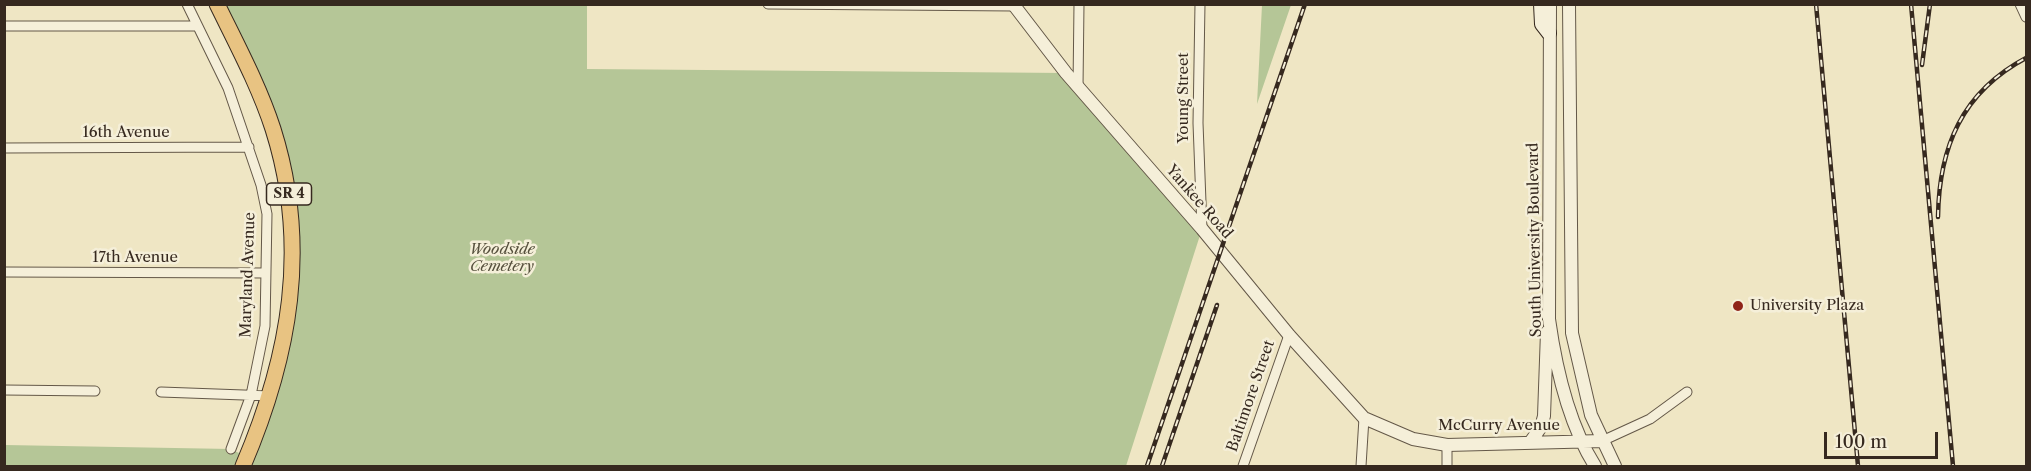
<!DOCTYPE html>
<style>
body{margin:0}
#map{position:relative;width:2031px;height:471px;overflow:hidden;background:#efe6c4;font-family:"Libre Caslon Text",serif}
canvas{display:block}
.frame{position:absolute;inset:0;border:6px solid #36291f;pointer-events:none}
.scale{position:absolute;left:1824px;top:432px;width:114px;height:27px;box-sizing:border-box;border:3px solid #36291f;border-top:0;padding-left:8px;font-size:18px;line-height:21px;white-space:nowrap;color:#36291f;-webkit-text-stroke:4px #f5efd9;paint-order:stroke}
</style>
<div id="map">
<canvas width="2031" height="471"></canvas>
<div class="frame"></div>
<div class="scale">100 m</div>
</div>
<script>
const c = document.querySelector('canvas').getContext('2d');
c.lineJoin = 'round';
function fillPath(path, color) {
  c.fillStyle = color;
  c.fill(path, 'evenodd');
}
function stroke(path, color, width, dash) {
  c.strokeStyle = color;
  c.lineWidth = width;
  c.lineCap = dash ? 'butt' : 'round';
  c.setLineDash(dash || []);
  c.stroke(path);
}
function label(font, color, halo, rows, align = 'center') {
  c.font = font + ' "Libre Caslon Text",serif';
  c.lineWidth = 5;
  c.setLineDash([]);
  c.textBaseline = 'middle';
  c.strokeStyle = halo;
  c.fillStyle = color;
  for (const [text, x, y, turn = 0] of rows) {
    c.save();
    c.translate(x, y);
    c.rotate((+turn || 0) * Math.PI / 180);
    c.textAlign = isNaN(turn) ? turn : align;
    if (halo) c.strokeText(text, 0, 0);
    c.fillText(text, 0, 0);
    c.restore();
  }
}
const green = new Path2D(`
 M217 5H587V69L1066 73 1202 229 1126 466H5V445L231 449 247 457 288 317 283 163Z
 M1262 5H1291L1257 104Z`);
const minor = new Path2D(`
 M187 4 228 88 261 185 267 214 265 326 251 395 231 449
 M768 4 1014 6
 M1200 4 1198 123 1202 229
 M2020 4 2026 17
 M4 26H197
 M1078 87 1079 4
 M4 148 249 147
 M4 272 266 273
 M4 390 95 391
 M161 392 271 396
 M1602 441 1650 419 1687 392
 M1447 445V466
 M1243 466 1289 335
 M1361 466 1364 418`);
const tertiary = new Path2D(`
 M1013 4 1066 73 1202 229 1289 335 1364 418 1413 439 1447 445 1602 441
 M1550 4 1549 319C1556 369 1568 423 1595 466
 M1569 4 1572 333 1591 415 1615 466
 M1531 441 1541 427 1544 416 1547 332`);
const secondary = new Path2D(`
 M1541 4 1542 24 1549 33`);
const primary = new Path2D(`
 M217 4C237 45 259 86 273 129 310 246 290 356 243 466`);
const rail = new Path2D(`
 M1816 4 1858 466
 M1911 4 1953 466
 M1922 65 1930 4
 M1938 217C1939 147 1962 92 2026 58
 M1147 466 1305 4
 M1162 466 1217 305`);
const markers = [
 [1738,306,6,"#8f2418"]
];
const shields = [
 [289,194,45]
];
const shieldNames = [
 ["SR 4",289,194]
];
const streetNames = [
 ["Young Street",1184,98,-90],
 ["16th Avenue",126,133],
 ["Yankee Road",1199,202,49],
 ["South University Boulevard",1535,240,-91],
 ["17th Avenue",135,258],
 ["Maryland Avenue",248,275,-88],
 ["Baltimore Street",1251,396,-71],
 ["McCurry Avenue",1499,426]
];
const parkNames = [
 ["Woodside",502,250],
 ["Cemetery",502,267]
];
const poiNames = [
 ["University Plaza",1750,306]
];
fillPath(green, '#b5c697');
stroke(minor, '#645848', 11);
stroke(tertiary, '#645848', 14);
stroke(secondary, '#36291f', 16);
stroke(primary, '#36291f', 17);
stroke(minor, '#f5efd9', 9);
stroke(tertiary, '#f5efd9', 12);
stroke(secondary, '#f5efd9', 14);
stroke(primary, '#e8c382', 15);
stroke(rail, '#36291f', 4.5);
stroke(rail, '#f5efd9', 2, [7]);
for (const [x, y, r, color] of markers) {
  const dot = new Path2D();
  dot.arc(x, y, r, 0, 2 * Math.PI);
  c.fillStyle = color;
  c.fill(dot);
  stroke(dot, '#f5efd9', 2);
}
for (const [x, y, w] of shields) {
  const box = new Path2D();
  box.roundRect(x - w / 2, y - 11, w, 22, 4.5);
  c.fillStyle = '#f5efd9';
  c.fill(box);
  stroke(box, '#36291f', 1.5);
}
label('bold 14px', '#36291f', null, shieldNames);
label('15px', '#36291f', '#f5efd9', streetNames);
label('italic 15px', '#56503d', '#f5efd9', parkNames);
label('15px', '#36291f', '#f5efd9', poiNames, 'left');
</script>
